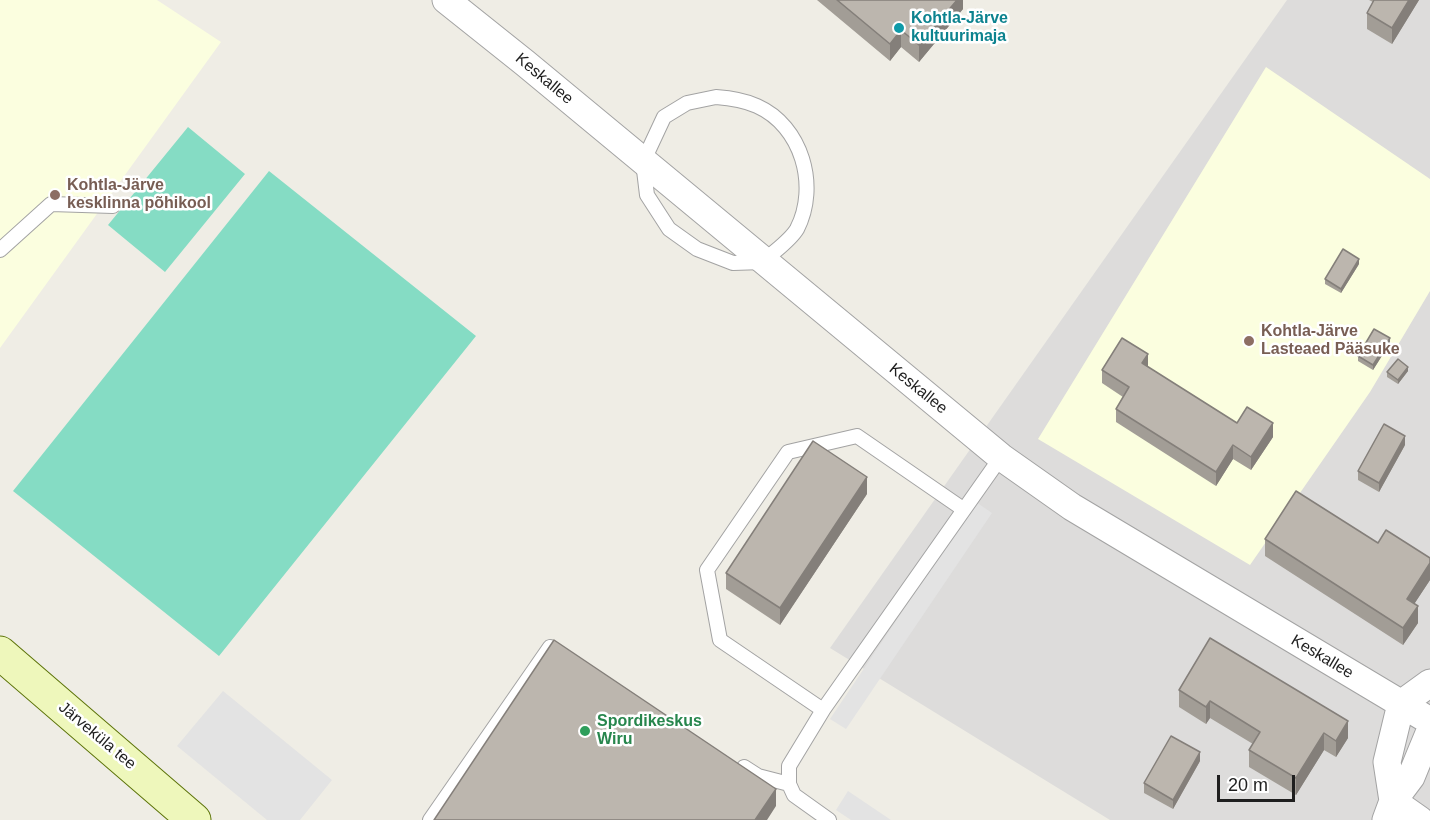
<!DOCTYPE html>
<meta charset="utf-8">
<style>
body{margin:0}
#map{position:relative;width:1430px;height:820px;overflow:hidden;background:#efede5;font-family:Helvetica,sans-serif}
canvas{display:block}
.scale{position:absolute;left:1217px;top:775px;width:78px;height:27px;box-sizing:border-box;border:3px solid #1f1f1f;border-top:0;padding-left:8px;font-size:18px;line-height:21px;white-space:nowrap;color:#1f1f1f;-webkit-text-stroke:4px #fff;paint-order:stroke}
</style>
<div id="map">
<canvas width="1430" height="820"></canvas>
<div class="scale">20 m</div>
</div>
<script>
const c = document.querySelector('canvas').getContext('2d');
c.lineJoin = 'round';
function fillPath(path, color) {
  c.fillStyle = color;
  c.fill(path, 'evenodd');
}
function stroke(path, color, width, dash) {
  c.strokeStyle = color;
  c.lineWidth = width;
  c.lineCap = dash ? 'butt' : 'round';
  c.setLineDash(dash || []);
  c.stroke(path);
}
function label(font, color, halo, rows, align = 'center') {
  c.font = font + ' Helvetica,sans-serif';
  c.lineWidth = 5;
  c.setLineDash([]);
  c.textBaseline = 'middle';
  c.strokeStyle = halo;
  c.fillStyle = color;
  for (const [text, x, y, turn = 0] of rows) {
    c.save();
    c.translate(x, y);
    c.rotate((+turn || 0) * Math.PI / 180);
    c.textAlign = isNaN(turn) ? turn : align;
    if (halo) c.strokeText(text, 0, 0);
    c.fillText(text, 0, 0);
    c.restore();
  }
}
const residential = new Path2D(`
 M1287 0H1430V820H1110L830 648Z`);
const education = new Path2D(`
 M0 0H157L221 42 0 348Z
 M1266 67 1430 179V291L1370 392 1250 565 1038 439Z`);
const pitch = new Path2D(`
 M188 127 245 174 165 272 108 225Z
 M269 171 476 336 219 656 13 491Z`);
const parking = new Path2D(`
 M976 502 992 513 846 729 830 719Z
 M223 691 332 780 300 820H267L177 746Z
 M848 791 891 820H851L836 810Z`);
const lane = new Path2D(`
 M716 97C730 98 744 100 757 106 802 126 819 186 797 229 790 241 773 252 763 262L733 263 697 249 669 229 647 195 643 162 664 117 687 103Z
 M0 250 51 204 113 206
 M823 710 720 640 707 570 788 452 857 436 963 509
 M744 767 758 776 789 784
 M430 820 550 647
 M829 820 794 795 789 784V766L823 710 1001 457`);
const street = new Path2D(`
 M446 0 525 63 1001 457 1072 507 1430 721
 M1393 801 1387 762 1401 704 1430 683
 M1393 801 1420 820
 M1386 820 1393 801 1411 777 1430 731`);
const secondary = new Path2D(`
 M0 653 194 820`);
const wall = new Path2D(`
 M817 0H963V9L919 62 901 47 890 61Z
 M1369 0H1419L1392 44 1367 29V13L1373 2Z
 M1359 264 1341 293 1325 284V279Z
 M1390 343 1373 370 1358 361V356Z
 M1148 367 1237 423 1273 437 1251 470 1233 459 1216 486 1116 422V409L1123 397 1102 383V370Z
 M1408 371 1398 384 1387 377V372Z
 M1405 445 1379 492 1358 480V471Z
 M867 494 780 625 726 589V573Z
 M1265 539 1378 543 1430 558V580L1414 604 1418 623 1403 645 1265 556Z
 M1179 690 1348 738 1336 757 1324 750 1296 795 1249 767V750L1253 744 1210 718 1206 724 1179 707Z
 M1200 761 1173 809 1144 793V783Z`);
const shadedWall = new Path2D(`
 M957 0H963V9L919 62V45Z
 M1409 0H1419L1392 44V28Z
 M901 30V47L890 61V44Z
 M1359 259V264L1341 293V289Z
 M1390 338V343L1373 370V365Z
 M1148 354V368L1142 363Z
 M1408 367V371L1398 384V380Z
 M1273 423V437L1251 470V457Z
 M1405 436V445L1379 492V483Z
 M1233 445V459L1216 486V472Z
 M867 477V494L780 625V608Z
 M1430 563V580L1407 615V599Z
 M1418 606V623L1403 645V628Z
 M1210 701V718L1206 724V707Z
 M1348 721V738L1336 757V741Z
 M1324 733V750L1296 795V778Z
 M1200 752V761L1173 809V800Z
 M776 789V806L767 820H755Z`);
const building = new Path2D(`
 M837 0H957L919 45 901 30 890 44Z
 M1374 0H1409L1392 28 1367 13Z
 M1343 249 1359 259 1341 289 1325 279Z
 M1374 329 1390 338 1373 365 1358 356Z
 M1122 338 1148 354 1142 363 1237 423 1247 407 1273 423 1251 457 1233 445 1216 472 1116 409 1129 387 1102 370Z
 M1398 359 1408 367 1398 380 1387 372Z
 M1384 424 1405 436 1379 483 1358 471Z
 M813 441 867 477 780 608 726 573Z
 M1296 491 1378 543 1386 530 1430 558V563L1407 599 1418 606 1403 628 1265 539Z
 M1210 638 1348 721 1336 741 1324 733 1296 778 1249 750 1260 732 1210 701 1206 707 1179 690Z
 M554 640 776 789 755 820H434Z
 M1171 736 1200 752 1173 800 1144 783Z`);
const markers = [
 [899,28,6,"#0f9aa8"],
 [55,195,6,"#8d6e63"],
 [1249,341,6,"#8d6e63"],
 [585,731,6,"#2e9e5b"]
];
const cultureNames = [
 ["Kohtla-Järve",911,19],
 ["kultuurimaja",911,37]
];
const streetNames = [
 ["Keskallee",544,79,40],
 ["Keskallee",918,389,39],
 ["Keskallee",1322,657,31],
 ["Järveküla tee",97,736,40]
];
const educationNames = [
 ["Kohtla-Järve",67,186],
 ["kesklinna põhikool",67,204],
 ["Kohtla-Järve",1261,332],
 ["Lasteaed Pääsuke",1261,350]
];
const leisureNames = [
 ["Spordikeskus",597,722],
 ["Wiru",597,740]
];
fillPath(residential, '#dddcdb');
fillPath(education, '#fbfedf');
fillPath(pitch, '#85dcc4');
fillPath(parking, '#e3e3e3');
stroke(lane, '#a3a3a3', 16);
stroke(street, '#a3a3a3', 29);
stroke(secondary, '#5c7308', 35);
stroke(lane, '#fff', 14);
stroke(street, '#fff', 27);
stroke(secondary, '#eef7bb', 33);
fillPath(wall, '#a29d96');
fillPath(shadedWall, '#847f7a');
fillPath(building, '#bcb6ae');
stroke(building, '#847f7a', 1.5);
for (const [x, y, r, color] of markers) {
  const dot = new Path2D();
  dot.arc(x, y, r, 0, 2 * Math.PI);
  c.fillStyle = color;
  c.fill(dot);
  stroke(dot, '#fff', 2);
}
label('bold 16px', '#0d838f', '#fff', cultureNames, 'left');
label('16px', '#1f1f1f', '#fff', streetNames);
label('bold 16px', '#785e54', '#fff', educationNames, 'left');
label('bold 16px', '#27864d', '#fff', leisureNames, 'left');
</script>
